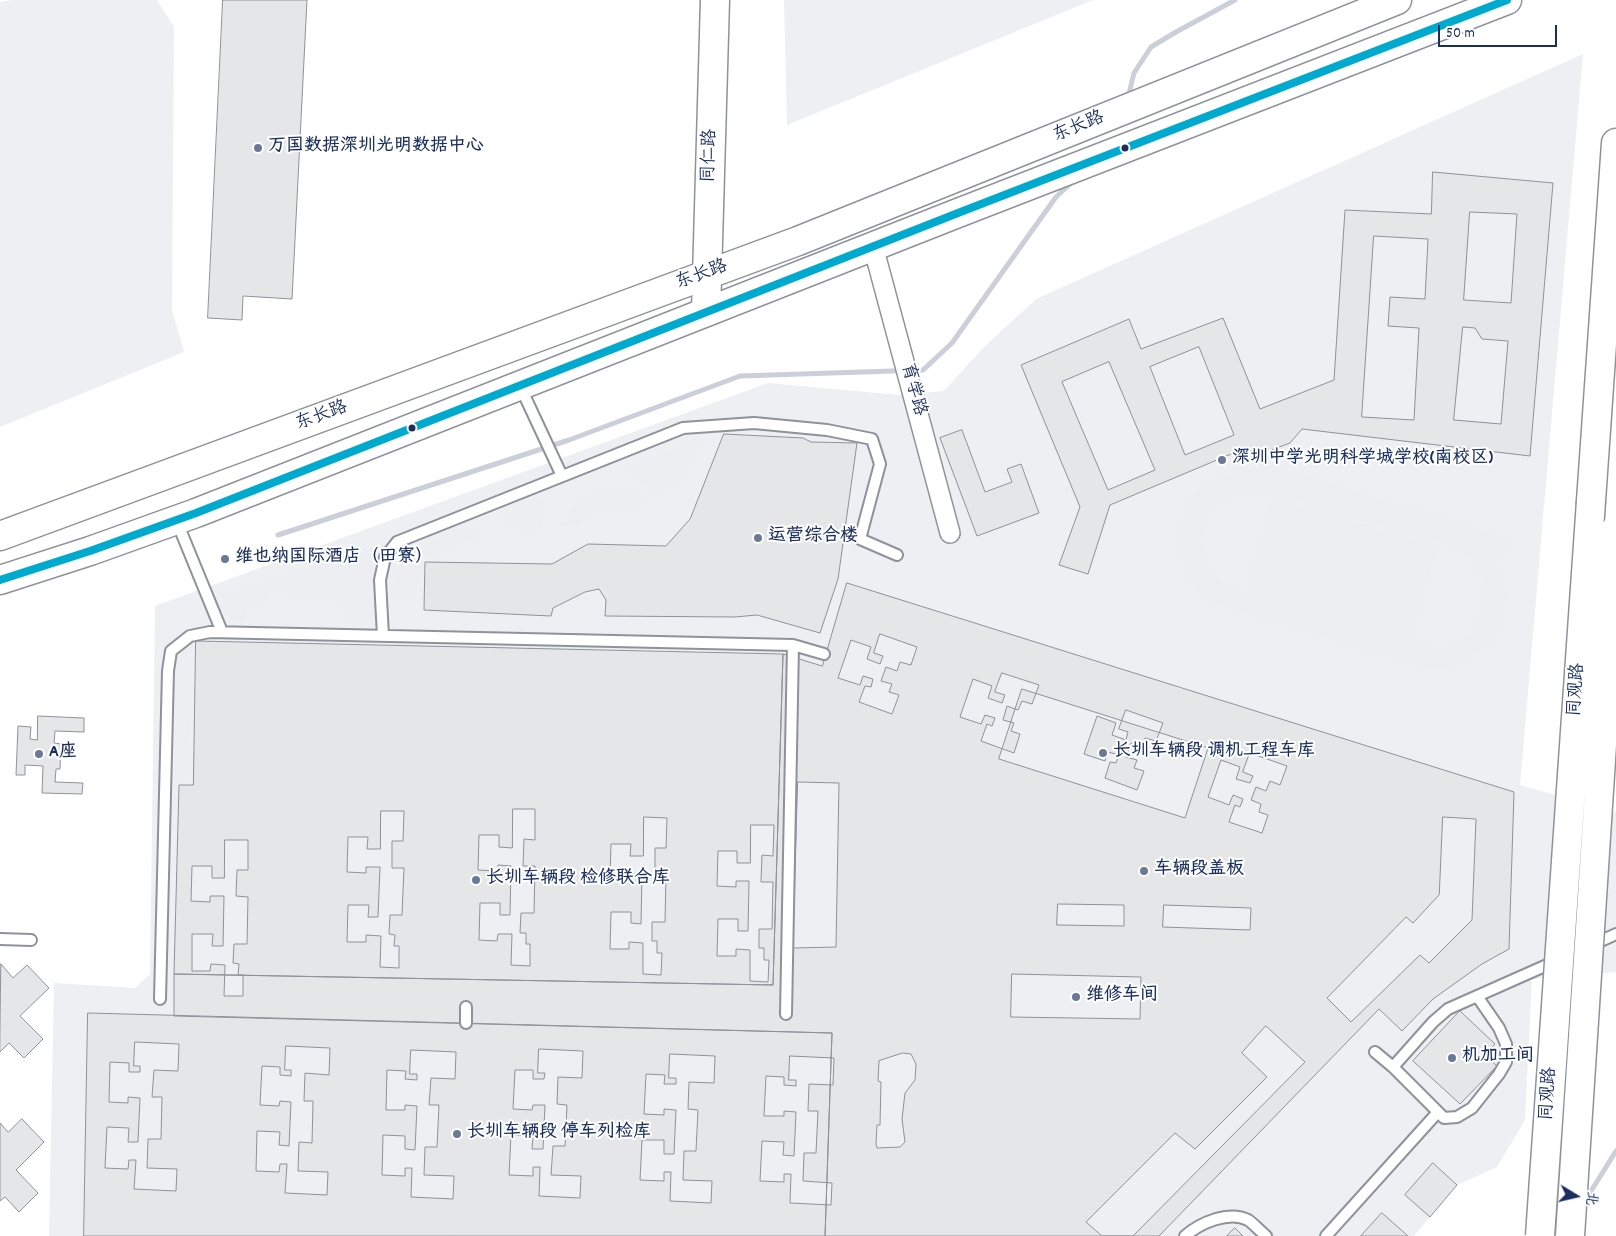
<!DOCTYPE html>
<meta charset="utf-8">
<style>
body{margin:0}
#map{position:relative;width:1616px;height:1236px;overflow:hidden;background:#fff;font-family:Dekko,"LXGW WenKai TC",sans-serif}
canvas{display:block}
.north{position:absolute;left:1551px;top:1171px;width:50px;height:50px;-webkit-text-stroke:4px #fff;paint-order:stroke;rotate:99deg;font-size:14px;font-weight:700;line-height:20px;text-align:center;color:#1b2f5e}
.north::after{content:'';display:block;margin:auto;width:18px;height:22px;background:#1b2f5e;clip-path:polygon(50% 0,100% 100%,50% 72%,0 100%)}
.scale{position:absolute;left:1438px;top:25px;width:119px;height:22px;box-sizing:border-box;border:2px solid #1b2f5e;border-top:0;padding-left:6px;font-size:15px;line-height:18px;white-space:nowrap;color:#1b2f5e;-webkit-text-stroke:4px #fff;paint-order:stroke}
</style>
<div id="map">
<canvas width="1616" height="1236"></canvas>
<div class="north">北</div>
<div class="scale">50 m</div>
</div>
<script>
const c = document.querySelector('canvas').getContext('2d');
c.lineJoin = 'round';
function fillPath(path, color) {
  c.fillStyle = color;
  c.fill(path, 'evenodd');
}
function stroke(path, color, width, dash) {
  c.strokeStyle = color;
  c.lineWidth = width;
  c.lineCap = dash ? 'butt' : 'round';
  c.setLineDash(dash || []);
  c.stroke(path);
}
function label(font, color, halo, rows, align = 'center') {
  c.font = font + ' Dekko,"LXGW WenKai TC",sans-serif';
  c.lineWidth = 4;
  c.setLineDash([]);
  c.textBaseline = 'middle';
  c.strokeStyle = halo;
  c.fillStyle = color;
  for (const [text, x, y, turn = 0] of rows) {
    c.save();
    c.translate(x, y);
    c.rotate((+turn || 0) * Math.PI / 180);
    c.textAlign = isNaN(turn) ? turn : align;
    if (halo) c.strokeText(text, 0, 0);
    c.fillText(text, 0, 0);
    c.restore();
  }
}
const built = new Path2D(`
 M12 0H157L174 27 172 310 184 352 0 427V2Z
 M784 0H1093L787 125Z
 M1583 54 1520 785 1616 812V972L1532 979 1525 1120 1497 1167 1457 1185 1414 1236H49L54 983 135 988 150 974 155 606 768 383 899 395 944 391 983 348 1036 299Z`);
const green = new Path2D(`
 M700 437 687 473 667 489 655 492 639 483 624 468Z
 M1245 455 1509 538 1502 563 1495 561 1505 583 1506 596 1504 611 1499 628 1490 644 1452 670H1429L1217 605C1210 600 1202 596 1195 589 1178 571 1174 522 1189 502 1201 485 1221 474 1241 471L1223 466ZM1257 490 1456 548 1468 557 1477 570 1483 582 1485 602 1471 633 1457 642 1443 647H1431L1242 592C1181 566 1190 498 1257 490Z
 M613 491 646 495 644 506 609 508 593 512 575 527 559 526 574 508 591 493Z
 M546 496 542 528 524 533 501 516Z
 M1273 498 1437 546 1410 640 1246 592Z
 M472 524 477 538 421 561 414 601 391 599 392 588 400 563 412 547Z
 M371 548 376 590 375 613 369 620 346 619 337 594 270 593 267 602 248 601 244 621 233 622 224 596Z
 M193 644 188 778H174L177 663 183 650Z`);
const stream = new Path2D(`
 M1128 98 1134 73 1151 47 1176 32 1235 0
 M278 535 569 440 740 376 923 370 952 343 1056 197 1073 181
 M1583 1204 1616 1151`);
const building = new Path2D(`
 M223 0H307L292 299 243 296 242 320 208 318Z
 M1433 172 1553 183 1530 456 1302 429 1290 443 1263 453 1243 449 1110 505 1088 574 1059 565 1080 507 1021 365 1129 319 1141 349 1223 318 1260 409 1334 380 1345 210 1431 214ZM1470 212 1517 214 1511 303 1464 300ZM1374 236 1428 239 1425 299 1390 297 1388 326 1419 328 1414 420 1362 417ZM1463 327 1475 328 1482 339 1508 341 1501 424 1454 420ZM1199 347 1234 435 1185 455 1150 367ZM1109 362 1155 470 1108 490 1062 382Z
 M962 430 985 492 1012 482 1007 469 1021 464 1039 513 977 536 940 438Z
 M724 434 803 438 811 442 857 443 838 579 820 633 757 615 735 617 605 616 606 600 599 589 585 592 553 608 551 616 424 610 425 562 552 564 588 544 666 546 690 519Z
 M847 583 1514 792 1509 949 1482 964 1433 999 1402 1031 1379 1009 1159 1236H825L832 1033 174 1016V974L773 985 783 654 822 666Z
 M880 634 917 647 911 665 900 662 897 671 886 667 881 681 892 684 889 692 899 695 892 714 859 702 865 686 871 687 873 679 863 676 860 685 838 678 851 640 871 647 867 659 880 664 883 656 874 653Z
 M196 641 783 654 773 985 174 974 179 785H193Z
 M1002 673 1039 685 1032 704 1022 701 1018 710 1007 706 1003 720 1014 723 1011 731 1020 734 1014 753 981 741 987 724 992 726 995 718 985 715 981 724 960 717 973 679 992 686 988 698 1002 703 1005 695 995 692Z
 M1022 689 1208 748 1185 818 999 759Z
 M1126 710 1163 723 1156 741 1145 738 1142 747 1131 743 1126 757 1137 760 1134 768 1144 771 1137 790 1105 778 1110 762 1116 763 1119 755 1108 752 1105 761 1084 754 1097 716 1116 723 1112 735 1126 740 1128 732 1119 729Z
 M38 716 84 718V732L55 731 54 743 61 744 60 769H56L55 782 83 783 82 794 42 793 43 766 25 765V775H16L18 726 31 727 30 739 37 740Z
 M1250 753 1287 766 1280 785 1270 781 1266 791 1256 787 1251 800 1261 804 1259 812 1268 815 1262 833 1229 822 1235 805 1240 807 1243 799 1233 795 1229 805 1208 797 1221 760 1240 767 1236 779 1250 783 1253 776 1243 772Z
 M798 782 839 783 836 947 793 948Z
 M513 809H535V840L524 839 523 866H535L534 913H521L520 933H526V944H530V966L511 965 512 934H498L497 941 479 940 480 903H500V915H510L511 866 498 865 497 871 478 870 479 835H499V847L512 848Z
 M381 811H404L403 841H392V868H404L402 915H390L389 934 395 935 394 946H399V968L380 967 381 936 366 935V942H347L348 905H369L368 917H378L380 867H366V873L347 872 348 837H368L367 849H380Z
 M644 817 667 818 666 848H655V874L666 875 665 922H652V941H657V953H662L661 975 643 974V943L629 942V949H610L611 912H631V923L641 924 642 874H629V880L610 879 611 844H631L630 856H643Z
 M1443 817 1476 819 1472 920 1429 963 1420 955 1351 1022 1327 998 1406 917 1413 923 1439 895Z
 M751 825H774L773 856 762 855 761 882H773L772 929H759V948H764V960H769L768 982 750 981V950L736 949V956H717L718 919H738V931H748L749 881H736V887L717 886 718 851H737V863H750Z
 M225 840H248V870H237L236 896 248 897 247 944H234L233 963 239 964 238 975H243V996H224L225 965 211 964 210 971H192V934H213L212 946H223L224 896H210V902L191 901 192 866H212V878H224Z
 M1058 904 1124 905V926L1057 925Z
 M1164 905 1251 908 1250 930 1163 927Z
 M1 964 13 978 27 965 49 988 20 1016 43 1039 24 1058 9 1043 0 1052Z
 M1012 974 1141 977 1140 1019 1011 1017Z
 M1460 1011 1495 1044 1485 1055 1497 1066 1460 1104 1413 1061Z
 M88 1013 832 1033 825 1236H84Z
 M1266 1026 1305 1062 1133 1236H1102L1086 1222 1175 1133 1195 1149 1267 1077 1242 1053Z
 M135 1042 179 1044 178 1071 154 1070 152 1097H162L161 1139H148L147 1168 177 1169 176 1191 134 1189 136 1160H129L128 1169 105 1168 107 1127 129 1128 128 1142H138L140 1098 128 1097V1103L109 1102 110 1062 129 1063V1072H140V1066H134Z
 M286 1046 330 1048 329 1075 305 1073 304 1101H313L312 1143 299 1142 298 1171 328 1172 327 1195 285 1193 287 1164H280L279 1172 256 1171 257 1131 280 1132 279 1145 289 1146 291 1102 280 1101 279 1106 260 1105 262 1066 280 1067V1075L291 1076V1070H285Z
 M539 1049 583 1051 582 1078 558 1077 557 1104 567 1105 565 1146H553L551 1175 581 1176 580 1198 539 1196 540 1167H533V1176L509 1175 511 1135 533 1136 532 1149H543L545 1105H533L532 1110 513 1109 515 1070H533V1079H544L545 1073H538Z
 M411 1050 456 1052 455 1079 431 1078 429 1105H439L437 1147H425L424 1175 454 1176 453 1199 411 1197 412 1168H405V1176L382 1175 383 1135 405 1136V1149L415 1150 417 1106 405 1105V1110H386L387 1070 406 1071 405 1079 417 1080V1074H410Z
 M903 1053 911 1054 916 1064 915 1080 905 1093 902 1119 905 1142 900 1147 877 1148 876 1144 877 1125H880L881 1082 878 1081 879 1061Z
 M670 1054 715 1056 714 1083 689 1082 688 1109 698 1110 696 1151H684L683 1180 712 1181 711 1203 670 1201 671 1172H664V1181L640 1180 642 1140H664V1154H674L676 1110 664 1109V1115L644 1114 646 1074 665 1075 664 1084H676V1078H669Z
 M790 1056 834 1058 833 1085 809 1084 808 1111H818L816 1153H804L803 1181 832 1183 831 1205 790 1203 791 1174H784V1182L760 1181 762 1141 784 1142 783 1155 794 1156 796 1112 784 1111V1116H764L766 1076 784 1077V1085L796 1086V1080H789Z
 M22 1119 44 1142 16 1170 38 1193 19 1212 5 1197 0 1201V1123L8 1132Z
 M1433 1163 1457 1185 1430 1217 1405 1195Z
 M1382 1213 1408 1236H1361Z
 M1235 1228 1243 1236H1227Z`);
const lane = new Path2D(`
 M520 386 562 476
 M177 522 222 632
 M383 636 380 580 385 557 397 542 683 428 754 423 827 430 872 439 880 464 860 539 897 555
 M793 645 824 654
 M0 939 31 940
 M1592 945 1616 934
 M1477 996 1499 1028 1506 1044V1062L1499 1074 1472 1108 1457 1117 1444 1118 1393 1067 1433 1022 1448 1009 1556 961
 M160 999 168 671 171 651 190 636 210 632 793 645 786 1014
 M466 1007V1023
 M1375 1052 1393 1067
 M1185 1236C1200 1223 1229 1210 1248 1220 1254 1224 1260 1231 1266 1236
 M1326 1236 1438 1112`);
const street = new Path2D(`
 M873 246 950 533`);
const secondary = new Path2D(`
 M706 312 715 0
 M1591 501 1616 143`);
const primary = new Path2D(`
 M0 536 798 241 1397 0
 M0 580 90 551 196 513 958 213 1507 0`);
const secondaryBridge = new Path2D(`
 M1540 1236 1591 501
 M1570 1236 1616 529`);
const bus1 = new Path2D(`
 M0 580 90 551 196 513 958 213 1507 0`);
const markers = [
 [258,148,5,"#6b7896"],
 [1125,148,4.5,"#1b2f5e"],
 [412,428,4.5,"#1b2f5e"],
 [1222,460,5,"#6b7896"],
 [758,538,5,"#6b7896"],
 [225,559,5,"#6b7896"],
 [1103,753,5,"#6b7896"],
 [39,754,5,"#6b7896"],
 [1144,871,5,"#6b7896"],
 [476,880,5,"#6b7896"],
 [1076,997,5,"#6b7896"],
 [1452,1058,5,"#6b7896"],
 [457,1134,5,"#6b7896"]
];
const streetNames = [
 ["东长路",1079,128,-22],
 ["同仁路",711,156,-88],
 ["东长路",702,276,-20],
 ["育学路",912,390,75],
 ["东长路",322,417,-20],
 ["同观路",1578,690,-86],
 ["同观路",1550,1094,-86]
];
const poiNames = [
 ["万国数据深圳光明数据中心",268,148],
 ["深圳中学光明科学城学校(南校区)",1232,460],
 ["运营综合楼",768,538],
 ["维也纳国际酒店（田寮）",235,559],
 ["长圳车辆段 调机工程车库",1113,753],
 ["A座",49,754],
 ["车辆段盖板",1154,871],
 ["长圳车辆段 检修联合库",486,880],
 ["维修车间",1086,997],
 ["机加工间",1462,1058],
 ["长圳车辆段 停车列检库",467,1134]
];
fillPath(built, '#edeff3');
fillPath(green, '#edeef2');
stroke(stream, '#cbcfda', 5);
fillPath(building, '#e5e6e8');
stroke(building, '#8e929a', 1);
stroke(lane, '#8e929a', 14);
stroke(street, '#8e929a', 22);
stroke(secondary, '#8e929a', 31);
stroke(primary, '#8e929a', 31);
stroke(lane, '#fff', 10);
stroke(street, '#fff', 19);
stroke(secondary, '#fff', 28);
stroke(primary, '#fff', 28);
stroke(secondaryBridge, '#8e929a', 31, []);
stroke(secondaryBridge, '#fff', 28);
stroke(bus1, '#00a9ce', 8);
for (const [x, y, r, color] of markers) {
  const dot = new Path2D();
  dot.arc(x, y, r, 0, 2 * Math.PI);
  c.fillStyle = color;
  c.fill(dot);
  stroke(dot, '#fff', 2);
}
label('18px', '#1b2f5e', '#fff', streetNames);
label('bold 18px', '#1b2f5e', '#fff', poiNames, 'left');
</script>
